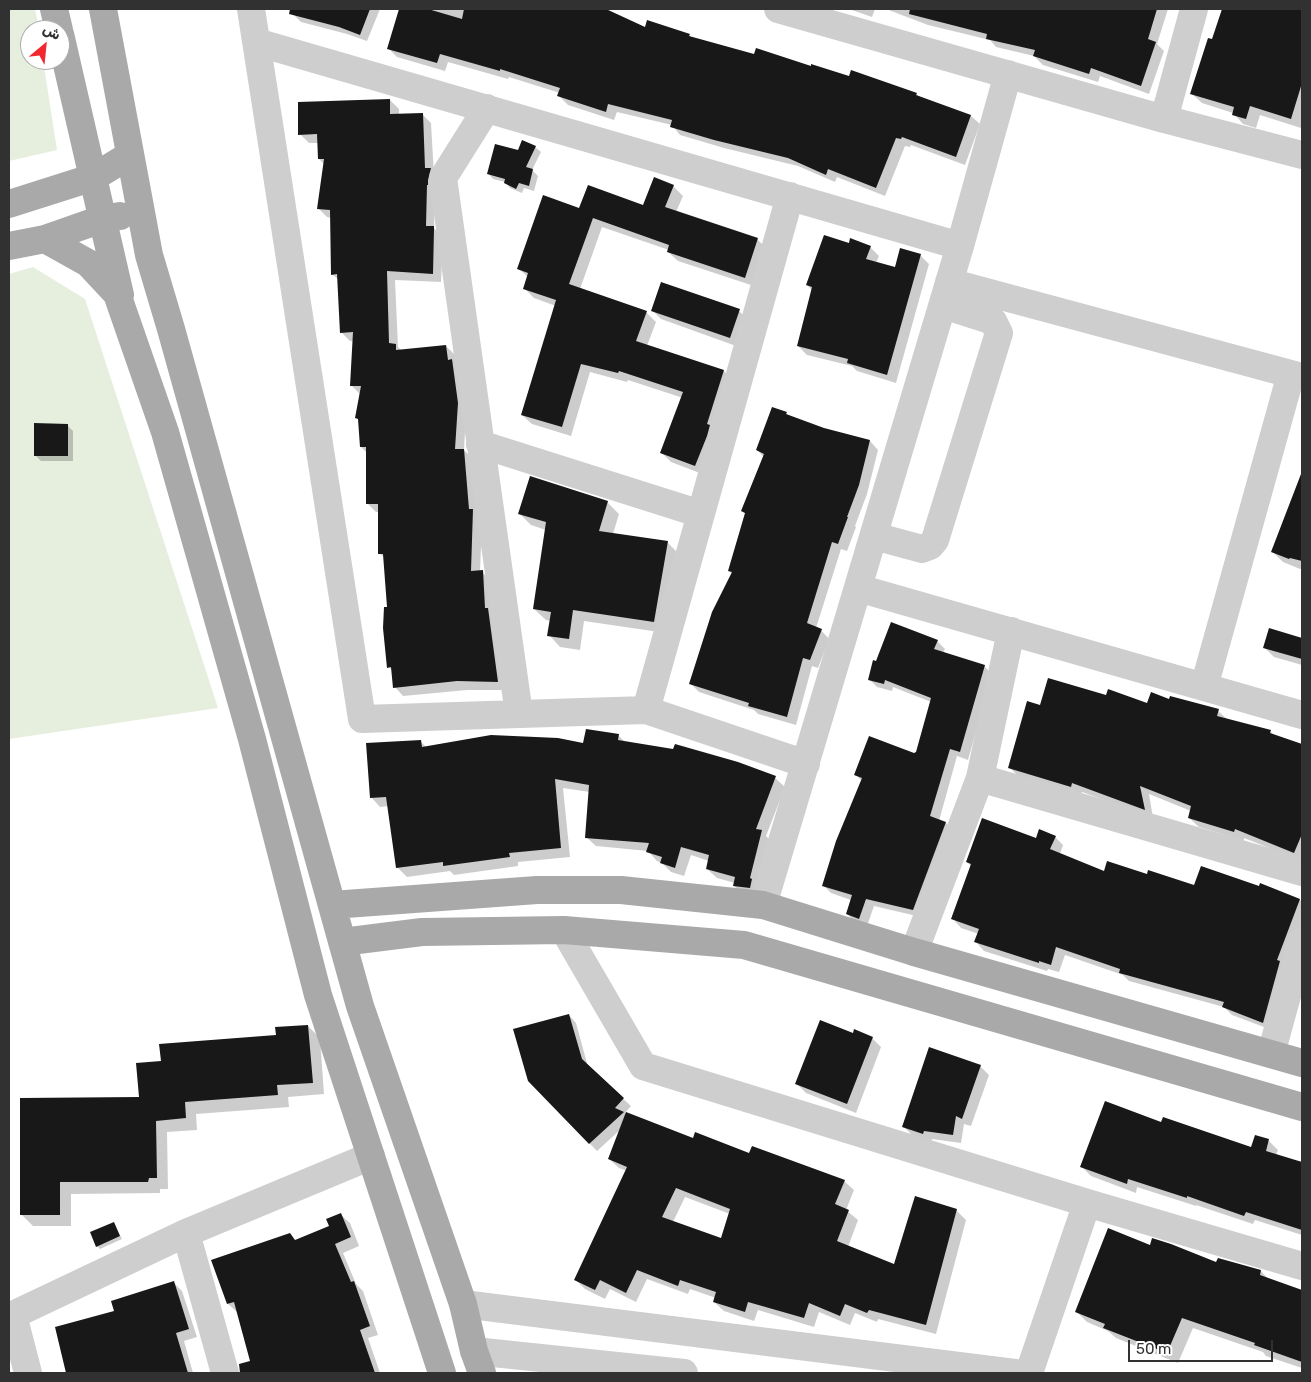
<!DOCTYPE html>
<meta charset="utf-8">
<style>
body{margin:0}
#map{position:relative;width:1311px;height:1382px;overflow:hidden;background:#fff;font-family:Rubik,Cairo,sans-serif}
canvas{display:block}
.frame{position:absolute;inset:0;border:10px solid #313131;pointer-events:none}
.north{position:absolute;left:20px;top:20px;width:50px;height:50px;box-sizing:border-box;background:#fff;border:1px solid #adadad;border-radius:50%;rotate:28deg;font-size:14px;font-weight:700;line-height:20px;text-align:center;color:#313131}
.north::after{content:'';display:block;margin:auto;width:18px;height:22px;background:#f22831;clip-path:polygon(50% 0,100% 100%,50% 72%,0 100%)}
.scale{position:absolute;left:1128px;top:1340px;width:145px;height:22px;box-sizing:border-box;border:2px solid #313131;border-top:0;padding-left:6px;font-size:15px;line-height:18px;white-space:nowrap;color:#313131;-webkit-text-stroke:4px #fff;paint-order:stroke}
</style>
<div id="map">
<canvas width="1311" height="1382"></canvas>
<div class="frame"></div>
<div class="north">ش</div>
<div class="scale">50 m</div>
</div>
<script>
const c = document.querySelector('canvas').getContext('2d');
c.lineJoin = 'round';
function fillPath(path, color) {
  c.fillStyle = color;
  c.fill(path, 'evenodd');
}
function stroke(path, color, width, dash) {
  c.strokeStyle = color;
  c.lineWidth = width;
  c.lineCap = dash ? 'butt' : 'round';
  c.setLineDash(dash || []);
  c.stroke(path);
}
const green = new Path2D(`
 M9 9H35L39 30H30V60H43L57 150 9 161Z
 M33 267 85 299 218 708 9 739V274Z`);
const shadow = new Path2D(`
 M296 9H380L367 41 347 34 301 22 294 15Z
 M400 9H603L646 29 648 22 689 35 692 38 755 56 811 68 916 94 920 97 971 116 980 124 965 165 911 145 910 147 905 146 885 196 837 177 835 182 798 166 724 148 680 135 672 125 617 112 614 120 568 105 559 96 560 93 509 77 508 79 448 62 445 71 397 57 388 48Z
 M849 9H875L872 17Z
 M886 9H1168L1157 44 1164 51 1149 94 1100 76 1098 82 1043 65 1034 56 996 47 990 40 928 25Z
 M1223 9H1302V123L1301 128 1260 115 1256 128 1243 124 1233 113 1202 103 1192 94 1213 41Z
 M390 100 399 109V115L422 114 431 123 435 193 434 228 443 238 441 282 395 280 398 347 402 351 446 346 455 355 466 413 464 450 473 459 482 519 480 572H482L491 581 507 690H467L403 696 395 687 393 671 389 667V608L385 558 379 553V512H376L367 503V453L361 447 360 394 351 385 354 341H350L341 332 339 280 332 274 331 218 327 217 318 208 324 164 319 159V143H309L300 134Z
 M535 147 541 152 532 170 538 176 534 191 524 188 522 193 510 188 505 182 493 179 488 173 519 152Z
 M673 186 683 196 676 212 757 239 766 248 754 286 678 261 668 252 669 250 602 227 580 289 646 312 656 322 647 346 724 371 733 380 705 475 671 462 662 453 683 398 628 380 627 382 590 372 571 436 532 424 522 415 556 306 534 298 524 288 528 277 519 269 580 210 643 206Z
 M849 245 870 247 879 256 876 263 896 269 920 255 929 264 896 383 857 371 852 366 807 355 798 346 812 290 807 285Z
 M652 310 739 311 748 320 739 347 661 319Z
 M786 413 790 417 824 429 870 441 878 450 867 494 855 526 856 527 847 551 841 549 816 628 821 630 829 639 818 668 812 666 796 725 758 714 754 710 699 692 691 684 732 574 729 571 746 514 742 510 764 457 757 450Z
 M67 425 73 431V461H41L35 455Z
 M1302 475V568L1300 569 1283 562 1272 551Z
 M607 502 619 514 613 534 667 542 678 553 666 633 584 621 580 650 560 647 549 635 551 621 546 620 534 609 546 530 531 525 519 513Z
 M1270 630 1302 639V665L1274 657 1265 648Z
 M937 641 945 649 943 653 984 666 992 674 968 760 957 756 939 821 946 823 954 831 921 917 874 906 867 926 855 922 847 914 851 900 831 893 823 885 862 781 855 774 914 755 917 752 931 702 893 687 892 691 877 687 869 679 877 662Z
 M1106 697 1148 705 1170 701 1218 711 1228 720 1270 731 1275 736 1302 746V861L1244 838V841L1199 827 1189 818 1191 811 1149 794 1153 818 1082 792 1081 795 1019 777 1009 767 1041 707Z
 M618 735 625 742 775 778 785 787 766 836 771 841 759 887 744 895 734 886 735 883 717 878 707 869 709 861 691 855 684 876 671 872 662 863 657 861 648 851 596 846 586 837 590 792 563 788 570 857 518 862V866L454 875 450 871 407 877 397 867 389 806 380 807 371 797 421 742 426 747 585 744Z
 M1055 837 1063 845 1060 854 1105 872 1147 875 1195 886 1300 900 1302 902V924L1286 968 1272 1030 1232 1015 1224 1007 1129 981 1123 975 1065 955 1059 972 1048 969 1047 971 984 951 976 942 979 934 961 928 953 919 971 866 967 862 1037 839Z
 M569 1015 576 1023 588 1067 631 1106 625 1113 693 1139 844 1181 854 1190 846 1210 858 1220 848 1247 895 1266 956 1210 966 1220 936 1334 878 1319 877 1322 855 1313 850 1325 819 1312 814 1327 758 1310 754 1321 724 1311 714 1302 716 1298 690 1289 688 1294 647 1279 636 1302 610 1289 605 1299 585 1289 575 1279 627 1171 619 1168 609 1159 621 1129 597 1151 529 1081ZM685 1197 730 1214 722 1240 673 1222Z
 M308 1026 320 1038 324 1094 288 1097 289 1107 196 1114 197 1130 167 1132 168 1189H160V1193L71 1194V1226H33L21 1214 141 1098 162 1063 277 1036Z
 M853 1034 872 1038 881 1047 856 1113 806 1093 797 1084Z
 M980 1066 989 1075 971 1126 964 1124 961 1143 932 1139 931 1142 912 1135 903 1126Z
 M1256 1136 1269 1141 1278 1150 1276 1155 1302 1164V1235L1255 1220 1253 1224 1196 1205V1206L1137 1187 1136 1193 1091 1176 1082 1167 1252 1149Z
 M341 1215 350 1223 359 1246 343 1253 356 1284 363 1291 378 1335 368 1338 380 1373H252L248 1362 252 1361 238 1312H237L228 1304 296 1241 331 1226Z
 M114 1223 122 1239 100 1249 97 1246Z
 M1151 1247 1217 1264 1261 1271 1269 1280 1302 1291V1368L1266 1356 1263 1352 1193 1328 1178 1363 1116 1338 1108 1331 1087 1322 1076 1311Z
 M173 1282 182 1291 197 1337 184 1341 193 1373H68L57 1328 116 1312Z`);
const building = new Path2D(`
 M290 9H370L360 35 339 27 289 14Z
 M399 9H428L462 19 464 9H606L645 27 647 20 690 34 689 36 754 54 756 48 811 66V64L849 76 851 70 917 93 916 95 971 115 956 157 902 137 901 139 896 138 876 188 828 169 826 175 788 158 714 140 670 127 672 120 608 104 606 112 557 96 560 88 500 69V71L440 54 437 63 387 49Z
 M910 9H1157L1148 39 1156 42 1141 86 1091 68 1089 74 1033 56 1035 50 986 39 987 34 909 14Z
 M1222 9H1302V83L1291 119 1250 106 1246 119 1232 115 1234 107 1190 94 1208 38 1212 39Z
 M390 99V114L423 113 425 168H431L428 180V185H427L426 226H434V229L433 274 387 271 389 343 396 344V350L446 345 448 360 452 359 458 403 455 449H464L469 509H473L471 571 483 570 485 608H488L498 682 457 681 393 688 391 667 387 668 383 628 384 607H387L383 554H378V504H366V447H360L358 419 355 418 361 386H350L353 332 340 333 337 274 331 275 330 210 317 209 324 159H318L317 134 298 135V102Z
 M522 140 536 146 526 167 533 169 529 186 519 183 516 189 504 183 505 179 487 174 495 144 518 150Z
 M654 177 674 185 665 207 758 238 745 278 667 252 669 245 593 218 569 284 647 311 636 341 724 370 707 424 710 425 707 436 695 466 660 453 683 392 619 371 618 373 581 364 562 427 521 415 556 300 523 289 528 273 517 269 543 195 579 208 588 185 643 205Z
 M824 235 849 243 850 238 871 246 866 259 895 267 900 248 921 254 887 375 847 363 848 359 797 346 812 287 806 285Z
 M661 282 740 309 730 338 651 311Z
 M772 407 787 412 786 414 824 428 870 440 859 485 847 517H848L838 544 832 542 807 623 822 629 810 660 803 658 787 717 748 706 749 703 689 684 712 612 732 572 728 571 745 513 741 511 764 454 756 450Z
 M34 423 68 424V456H34Z
 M1301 474 1302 475V561L1290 558 1289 559 1271 552Z
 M530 476 608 501 599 531 668 541 654 622 573 610 569 639 547 636 551 612 533 609 546 522 518 514Z
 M891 622 938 640 934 649 985 665 960 752 950 749 930 816 946 822 913 910 866 899 859 919 846 914 852 895 822 886 836 841 862 778 854 775 869 736 914 753 916 752 931 698 885 680 884 684 868 680 873 660 876 661Z
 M1269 628 1302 638V659L1263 648Z
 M1048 678 1106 695 1108 689 1147 703 1151 692 1169 699 1170 696 1219 709 1217 716 1271 730 1270 733 1302 744V834L1294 853 1235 829 1234 832 1188 818 1191 806 1140 786 1145 810 1072 783 1071 787 1008 768 1027 701 1040 705Z
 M586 729 619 734 618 740 673 749 675 744 738 762 776 776 756 829 762 830 750 878 752 879 750 888 733 886 735 877 706 869 709 855 681 847 675 868 660 863 662 857 646 852 649 843 585 838 589 785 555 779 561 848 509 853 510 857 443 866V862L396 868 386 797 370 798 366 743 421 740 422 747 491 735 558 738 583 743Z
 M982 818 1036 838 1039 829 1056 836 1050 849 1104 871 1107 861 1147 874 1148 870 1194 885 1201 866 1259 886 1260 883 1300 899 1277 960 1280 961 1263 1023 1222 1007 1224 1002 1119 973 1120 969 1056 947 1051 965 1039 961V963L974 942 979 929 951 919 971 864 966 862Z
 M569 1014 582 1059 624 1098 615 1108 624 1112 589 1144 528 1081 513 1029Z
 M820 1020 853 1033 854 1029 873 1037 847 1104 795 1084Z
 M308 1025 313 1083 277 1085 278 1095 185 1102 186 1118 156 1121 157 1178H149L148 1182H60V1215H20V1098L139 1097 136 1063 161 1061 159 1044 276 1035 275 1027Z
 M929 1047 981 1065 962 1119 956 1116 953 1135 924 1131 923 1134 902 1127Z
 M1105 1101 1161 1122 1163 1117 1251 1147 1255 1135 1269 1139 1266 1151 1302 1162V1230L1246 1212 1244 1216 1187 1196V1198L1128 1179 1127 1184 1080 1167Z
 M626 1112 693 1138 695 1132 749 1153 752 1146 845 1180 835 1204 849 1210 837 1241 894 1264 915 1196 957 1209 926 1325 869 1310 867 1313 845 1304 840 1316 809 1303 804 1318 748 1302 745 1312 713 1302 716 1292 680 1280 678 1286 637 1270 626 1293 600 1280 595 1290 574 1280 627 1167 608 1159ZM676 1188 730 1209 721 1238 662 1217Z
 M341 1213 351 1237 335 1244 351 1282 354 1281 370 1326 360 1330 375 1373H240L239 1364 250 1361 234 1302 227 1304 211 1260 290 1233 295 1240 329 1226 326 1219Z
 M114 1222 120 1236 96 1247 90 1232Z
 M1108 1228 1150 1245 1152 1238 1171 1244 1216 1262 1218 1258 1261 1270 1260 1275 1302 1290V1362L1254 1345 1255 1343 1182 1318 1167 1353 1103 1328 1105 1324 1075 1312Z
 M174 1281 189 1329 176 1333 188 1373H66L55 1327 114 1311 111 1301Z`);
const minor = new Path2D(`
 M251 9 362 719 646 710 806 764
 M778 9 1164 119 1302 155
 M256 42 960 246
 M487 108 443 178 519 714
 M1164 119 1194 9
 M949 282 1302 377
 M480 444 701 514
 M874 536 922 549 930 546 935 540 999 333 993 321 943 305
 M858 588 1302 715
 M1204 687 1291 374
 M646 710 790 196
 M980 778 1302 872
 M763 905 960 246 1008 74
 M564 930 643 1066 1087 1203 1302 1266
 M914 952 980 778 1011 631
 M1271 1054 1302 941
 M186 1233 225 1373
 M463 1304 1015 1373
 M9 1315H13L186 1233 371 1156
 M13 1315 28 1373
 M474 1351 684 1373
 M1029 1373 1087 1203`);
const major = new Path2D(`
 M54 9 59 30
 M103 9 149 255 171 329 360 1006 463 1304 474 1351 482 1373
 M60 34 120 295
 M9 204 94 177 130 155
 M45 239 88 263 117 294 165 432 252 739 318 995 442 1373
 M9 246 45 239 102 219 120 216
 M332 905 537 890H621L763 905 914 952 1302 1063
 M342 942 422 932 564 930 744 945 1302 1107`);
fillPath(green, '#e6eede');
fillPath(shadow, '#0003');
fillPath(building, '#181818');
stroke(minor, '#cecece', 28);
stroke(major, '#a9a9a9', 28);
</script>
